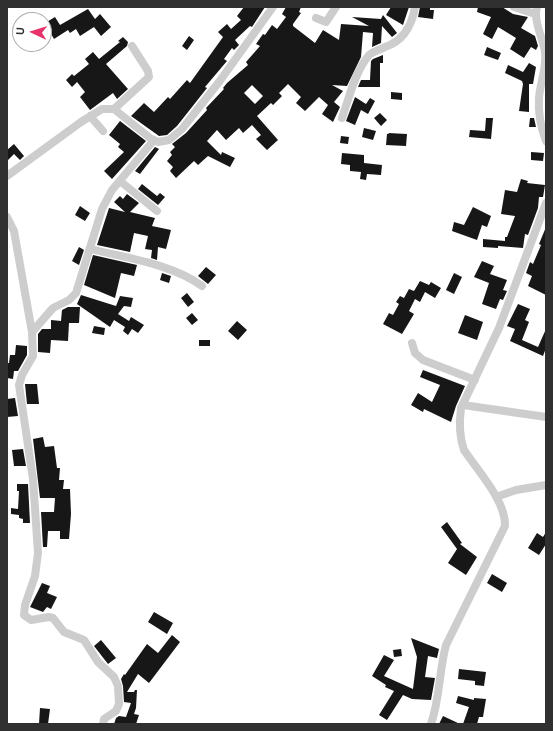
<!DOCTYPE html>
<style>
body{margin:0}
#map{position:relative;width:553px;height:731px;overflow:hidden;background:#fff;font-family:Figtree,sans-serif}
canvas{display:block}
.frame{position:absolute;inset:0;border:8px solid #303030;pointer-events:none}
.north{position:absolute;left:12px;top:12px;width:40px;height:40px;box-sizing:border-box;background:#fff;border:1px solid #acacac;border-radius:50%;rotate:274deg;font-size:11px;font-weight:700;line-height:16px;text-align:center;color:#303030}
.north::after{content:'';display:block;margin:auto;width:14px;height:18px;background:#e7336c;clip-path:polygon(50% 0,100% 100%,50% 72%,0 100%)}
</style>
<div id="map">
<canvas width="553" height="731"></canvas>
<div class="frame"></div>
<div class="north">U</div>
</div>
<script>
const c = document.querySelector('canvas').getContext('2d');
c.lineJoin = 'round';
function fillPath(path, color) {
  c.fillStyle = color;
  c.fill(path, 'evenodd');
}
function stroke(path, color, width, dash) {
  c.strokeStyle = color;
  c.lineWidth = width;
  c.lineCap = dash ? 'butt' : 'round';
  c.setLineDash(dash || []);
  c.stroke(path);
}
const building = new Path2D(`
 M244 7H265L252 27 250 26 235 40 239 45 234 50 232 48 224 59 227 61 205 87 207 88 177 126 167 135 159 136 131 116 144 103 154 112 168 97 170 99 187 80 190 83 223 37 218 32 227 24 231 29 241 20 237 16Z
 M286 7H301L299 12 301 13 293 24V26L315 43 323 30 339 40 341 24 369 26 352 17 381 19 383 15 397 33 392 37 382 26 381 43 372 47 373 33 363 32 361 57 347 86 332 85 343 91 334 102 340 107 333 122 322 114 328 105 319 97 305 111 296 103 301 97 288 84 279 93 282 96 273 105 271 103 257 116 278 140 267 150 256 139 261 135 252 125 243 133 239 128 226 140 217 130 207 141 221 155 222 152 235 158 230 167 208 156 198 165 194 161 176 178 170 171 173 167 167 161 172 155 170 152 175 147 172 144 186 133 207 110 206 108 224 89 223 88 227 83 248 65 246 62 260 46 256 44 263 34 265 35 272 25 277 29 286 17 282 14ZM252 85 263 96 255 104 244 93Z
 M391 7H409L403 25 386 15Z
 M420 7H430V10H434L433 19 418 17Z
 M478 7H502L513 14 528 17 521 28 535 36 538 46 536 50 531 47 524 58 510 49 516 38 503 30 498 27 492 39 483 34 491 17 477 12Z
 M88 9 95 19 100 14 111 27 101 36 94 27 80 36 76 29 70 33 68 30 54 39 45 23 55 17 60 25Z
 M189 36 194 40 187 50 182 46Z
 M123 37 128 42 127 46 106 64 128 89 117 99 113 93 90 110 80 97 85 92 77 82 72 87 66 80 72 74 74 76 89 64 85 59 93 52 99 59 120 42 118 41Z
 M487 47 501 53 498 60 484 55Z
 M383 55V63H380V87H358L361 80H370L371 61 373 59Z
 M529 63 536 67 533 84H529V112L519 111 523 84 522 81 505 73 508 65 523 72Z
 M391 92 402 93V100L391 99Z
 M355 97 366 104 370 98 375 101 368 114 361 110 355 125 346 121Z
 M380 113 387 120 381 126 374 118Z
 M486 118H493L491 139 469 137 470 130 485 131Z
 M530 118H534L536 127H529Z
 M120 121 146 141 112 179 104 171 124 152 118 147 120 144 109 135Z
 M364 128 376 131 373 140 362 137Z
 M388 133 407 134 406 146 386 145 387 134H389Z
 M341 136 349 137 348 144 340 143Z
 M14 144 24 156 20 160 14 154 7 161V150Z
 M155 147 159 149 140 174 135 171Z
 M531 152 544 153 543 161 531 160Z
 M342 153 364 155V163L382 165 381 175 367 174 366 180 360 179 361 172 350 171V165L341 164Z
 M521 179 528 181 527 183 545 185 543 197H539L538 208 528 235 525 234 523 248 498 246V248L483 247V239L505 241V237H507L515 216 501 214 505 190 517 192Z
 M142 184 157 196 160 193 165 197 158 205 138 189Z
 M127 194 139 203 130 212 155 218 152 226 171 230 166 249 158 247 157 260 151 258 152 250 145 249 148 236 134 233 130 252 97 245 109 208 125 212 114 202 120 196 123 199Z
 M80 206 90 213 85 221 75 215Z
 M473 207 491 216 487 227 482 225 477 240 452 231 454 222 464 225Z
 M546 227V295L528 286 532 276 526 273 530 262 533 264 541 245 539 244Z
 M79 247 84 250 79 265 72 261Z
 M93 255 137 265 134 276 121 273 115 298 84 285Z
 M482 261 494 266 490 274 507 280 503 290 507 291 503 300 500 299 496 309 482 304 489 283 474 277Z
 M206 267 216 275 208 284 198 276Z
 M162 273 171 276 169 283 160 280Z
 M454 273 462 277 454 294 446 290Z
 M420 281 429 285 431 282 441 288 435 298 425 292 420 302 415 299 409 311 414 314 402 334 383 324 389 313 393 315 399 304 396 302 400 296 404 298 409 289 414 291Z
 M187 293 194 302 188 307 181 298Z
 M81 295 116 306 120 296 133 298 131 307 124 306 118 314 129 321 131 317 144 325 138 333 132 329 128 335 123 331 125 327 114 320 110 327 77 304Z
 M518 304 530 309 525 320 529 322 522 340 538 347 546 329V348L543 356 510 341 515 329 507 326Z
 M68 307H80L79 323H69L68 341 51 340 50 353 38 352V334L42 329H51V320L61 321 62 310Z
 M192 313 198 320 192 325 186 318Z
 M465 315 483 322 477 340 458 333Z
 M237 321 247 330 238 340 228 331Z
 M94 326 105 328 104 335 92 333Z
 M199 340H210V346H199Z
 M16 345 27 346V355L18 371H14L13 379 7 378V363H9L10 355H15Z
 M423 370 465 386 456 406 451 422 424 409 423 412 411 405 418 393 432 402 440 385 420 377Z
 M25 384H37L39 404H27Z
 M15 398 18 416 7 417V399Z
 M43 437 45 447 54 446 57 468H60L59 480H64L63 489H70L71 514 69 539H60V531H48L47 547H43L41 512H54L55 498H40L33 439Z
 M23 449 26 466H14L12 450Z
 M17 484H28L30 523H23V519L19 518V515L11 514V508L18 509 19 491H17Z
 M447 522 462 543 460 544 477 557 466 575 448 563 457 549 441 527Z
 M546 532V544L539 555 528 548 537 533 543 537Z
 M492 574 507 583 502 592 487 583Z
 M42 583 50 586 47 593 57 597 51 609 47 607 43 612 30 607Z
 M154 612 173 623 167 634 148 622Z
 M172 635 180 642 149 683 138 674 127 692H134L135 690H137L136 708 134 714 139 715 136 724H114L116 718 119 716 126 717 131 703 124 702 123 686 121 679 124 674 125 675 147 644 158 653Z
 M411 638 439 649 437 658 428 656 425 677 435 678 431 700 412 699 403 695 387 720 379 715 394 691 385 687 386 685 372 676 384 655 394 660 384 676 413 689 417 657Z
 M101 640 116 658 108 664 94 646Z
 M401 649 402 656 394 657 393 650Z
 M459 669 486 672 484 686 475 685V681L458 679Z
 M458 696 474 700V698L486 699 483 717H479L477 724H463L469 707 456 703Z
 M40 708 50 709 48 724H39Z
 M443 716 460 724H439Z`);
const minor = new Path2D(`
 M514 7 535 14
 M537 7C533 21 543 38 545 52 547 68 540 83 539 98 538 113 541 128 546 141
 M316 18 326 22 336 7
 M114 109 149 77 148 71 132 46
 M90 116 103 131
 M342 118C349 98 355 72 369 55 373 51 380 50 385 47 403 41 412 25 415 7
 M7 176 81 122 102 109H114L150 138 158 142 169 140 182 129 219 82 273 7
 M120 181 157 211
 M7 217 14 231 32 332
 M91 249C126 258 172 264 202 286
 M412 343 415 353 423 360 475 380
 M463 405 546 417
 M496 497 516 490 546 485
 M103 724 104 719 116 711 119 704 118 686 114 677 98 662 84 640 64 632 53 618 49 617 31 620 24 615 25 605 35 576 38 553 33 479 19 385 22 375 33 356 32 332 53 308 69 300 76 293 102 209 112 190 154 140
 M431 724C440 698 439 671 446 645L505 526C506 501 478 471 464 450 459 436 459 423 461 408L499 328 546 203`);
fillPath(building, '#171717');
stroke(minor, '#cdcdcd', 8);
</script>
